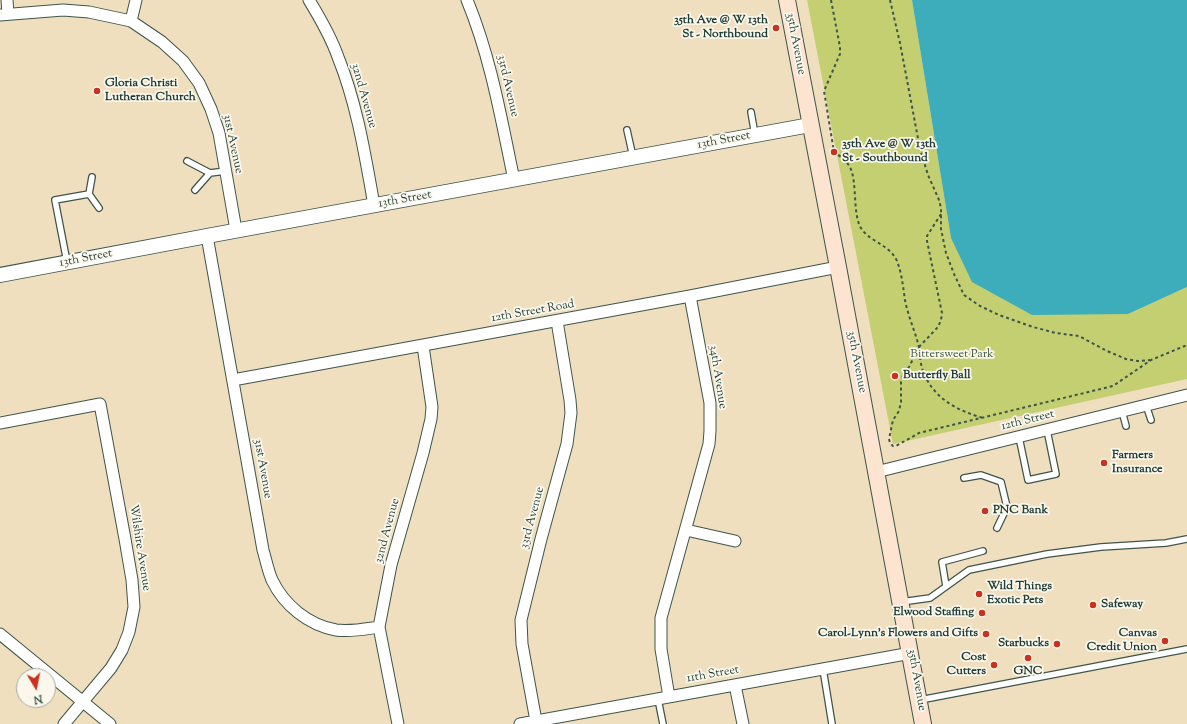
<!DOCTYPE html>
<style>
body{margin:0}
#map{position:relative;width:1187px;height:724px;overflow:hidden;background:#efdfbf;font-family:"Sorts Mill Goudy",serif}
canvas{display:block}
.north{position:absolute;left:16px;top:668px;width:40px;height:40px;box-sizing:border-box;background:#fbf7ec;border:1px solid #a3ada2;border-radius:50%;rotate:170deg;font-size:11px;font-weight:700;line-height:16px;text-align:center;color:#1f3d34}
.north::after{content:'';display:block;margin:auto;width:14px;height:18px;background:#c8321e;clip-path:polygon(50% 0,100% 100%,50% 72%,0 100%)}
</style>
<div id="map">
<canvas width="1187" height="724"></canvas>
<div class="north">N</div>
</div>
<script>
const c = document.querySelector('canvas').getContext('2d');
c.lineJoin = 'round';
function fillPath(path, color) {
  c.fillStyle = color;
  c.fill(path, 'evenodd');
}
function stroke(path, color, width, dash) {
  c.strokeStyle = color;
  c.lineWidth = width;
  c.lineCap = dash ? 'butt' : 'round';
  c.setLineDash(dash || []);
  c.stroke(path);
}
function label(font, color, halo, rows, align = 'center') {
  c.font = font + ' "Sorts Mill Goudy",serif';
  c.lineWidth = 3.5;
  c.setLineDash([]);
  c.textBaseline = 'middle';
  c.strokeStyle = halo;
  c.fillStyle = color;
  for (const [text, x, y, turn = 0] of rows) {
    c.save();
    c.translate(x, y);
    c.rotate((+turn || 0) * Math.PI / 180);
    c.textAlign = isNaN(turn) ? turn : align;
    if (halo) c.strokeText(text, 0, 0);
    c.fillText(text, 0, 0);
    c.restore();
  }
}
const green = new Path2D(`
 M807 0H912L951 238 1128 314 1187 287V379L893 444Z`);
const water = new Path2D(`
 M912 0H1187V287L1128 314 1032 315 972 282 951 238Z`);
const path = new Path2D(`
 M831 0 840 47V54L824 91 834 152C840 156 846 160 850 167 857 182 853 207 859 224 865 241 889 243 897 261 902 274 903 287 905 300 908 316 915 331 919 347 920 355 920 363 923 371 933 398 956 410 983 418
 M890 0 900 43 920 149 928 175 939 200 941 208V229L946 253 954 274 964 295 980 306 999 315 1033 327 1056 333 1079 336 1107 351 1126 359 1138 361 1150 360
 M941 214 927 236V241L942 313 941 320 938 327 919 347 909 367 903 375 901 382V402L899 411 893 420 889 439 890 443 893 446H896L919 433 1113 386 1151 360 1187 345`);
const service = new Path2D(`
 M751 112 755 135
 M627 130 633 157
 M187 161 210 173 226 171
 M195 190 210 173
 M89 194 92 177
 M67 262 55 200 89 194 99 208
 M1146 405 1151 420
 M1122 411 1126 426
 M1019 437 1028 480 1056 474 1047 430
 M964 478 981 475 1001 482 1007 507 997 528
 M946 586 942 562 983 551
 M901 602 930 598 969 570 1047 554 1101 547 1166 543 1187 539
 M823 669 832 724
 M658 699 663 724
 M920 700 1187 649`);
const minor = new Path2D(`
 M7 0 8 14
 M309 0C320 18 331 37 338 57 357 104 365 155 374 205
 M467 0C491 58 501 118 514 180
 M0 15 63 10 89 12 131 21 162 42 183 61 199 83 211 109 219 133 236 230
 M131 21 136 0
 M207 236 263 550C266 560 268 571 272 580 284 605 308 625 336 630 350 632 365 629 379 627
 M233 380 690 296 838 267
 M0 423 100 404 125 539 132 580 134 607 129 632 122 650 111 668 64 724
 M876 472 1187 395
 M686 530 735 541
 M0 634 110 724
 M735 685 743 724
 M669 697 661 649V618L709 444 710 431V403L690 296
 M536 721 522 644 521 620 541 539 567 444 571 413 570 400 557 321
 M398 724 379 627 391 565 423 453 431 419 432 407 423 346
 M520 724 911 653`);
const tertiary = new Path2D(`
 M0 275 207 236 810 125`);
const secondary = new Path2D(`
 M787 0 838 267 923 724`);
const markers = [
 [776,28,4,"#c8321e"],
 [97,91,4,"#c8321e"],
 [834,152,4,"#c8321e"],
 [895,376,4,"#c8321e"],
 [1104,463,4,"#c8321e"],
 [985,511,4,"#c8321e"],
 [979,594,4,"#c8321e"],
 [1093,605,4,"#c8321e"],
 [982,613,4,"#c8321e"],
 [986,634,4,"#c8321e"],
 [1165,641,4,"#c8321e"],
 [1057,644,4,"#c8321e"],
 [1028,658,4,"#c8321e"],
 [994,665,4,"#c8321e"]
];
const poiNames = [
 ["35th Ave @ W 13th",768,21,"right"],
 ["St - Northbound",768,35,"right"],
 ["Gloria Christi",105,84],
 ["Lutheran Church",105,98],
 ["35th Ave @ W 13th",842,145],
 ["St - Southbound",842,159],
 ["Butterfly Ball",903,376],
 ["Farmers",1112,456],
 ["Insurance",1112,470],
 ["PNC Bank",993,511],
 ["Wild Things",987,587],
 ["Exotic Pets",987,601],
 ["Safeway",1101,605],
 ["Elwood Staffing",974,613,"right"],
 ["Carol-Lynn's Flowers and Gifts",978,634,"right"],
 ["Canvas",1157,634,"right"],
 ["Credit Union",1157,648,"right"],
 ["Starbucks",1049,644,"right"],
 ["Cost",986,658,"right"],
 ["Cutters",986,672,"right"],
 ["GNC",1028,672,"center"]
];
const streetNames = [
 ["35th Avenue",795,44,79],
 ["33rd Avenue",507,86,77],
 ["32nd Avenue",363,96,74],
 ["13th Street",724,141,-11],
 ["31st Avenue",232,144,78],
 ["13th Street",405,200,-10],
 ["13th Street",86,259,-11],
 ["12th Street Road",533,312,-10],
 ["35th Avenue",856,362,79],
 ["34th Avenue",717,377,81],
 ["12th Street",1028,421,-14],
 ["31st Avenue",262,469,80],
 ["33rd Avenue",533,518,-75],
 ["32nd Avenue",388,531,-75],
 ["Wilshire Avenue",139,548,81],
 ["11th Street",713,675,-10],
 ["35th Avenue",916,680,80]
];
const parkNames = [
 ["Bittersweet Park",952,355]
];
fillPath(green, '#c3cf70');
fillPath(water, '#3eadbb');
stroke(service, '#3e5549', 8);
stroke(minor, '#3e5549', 13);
stroke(tertiary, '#3e5549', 16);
stroke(secondary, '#3e5549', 18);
stroke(path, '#3e5549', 2, [3, 3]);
stroke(service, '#fff', 5.5);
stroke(minor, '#fff', 11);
stroke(tertiary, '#fff', 14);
stroke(secondary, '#fde4d0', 16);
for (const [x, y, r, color] of markers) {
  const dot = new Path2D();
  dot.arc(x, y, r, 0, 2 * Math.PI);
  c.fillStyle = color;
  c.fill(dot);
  stroke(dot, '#fbf7ec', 1.5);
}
label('bold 12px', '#1f3d34', '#fbf7ec', poiNames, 'left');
label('12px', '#1f3d34', '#fbf7ec', streetNames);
label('12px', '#405a40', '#fbf7ec', parkNames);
</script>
